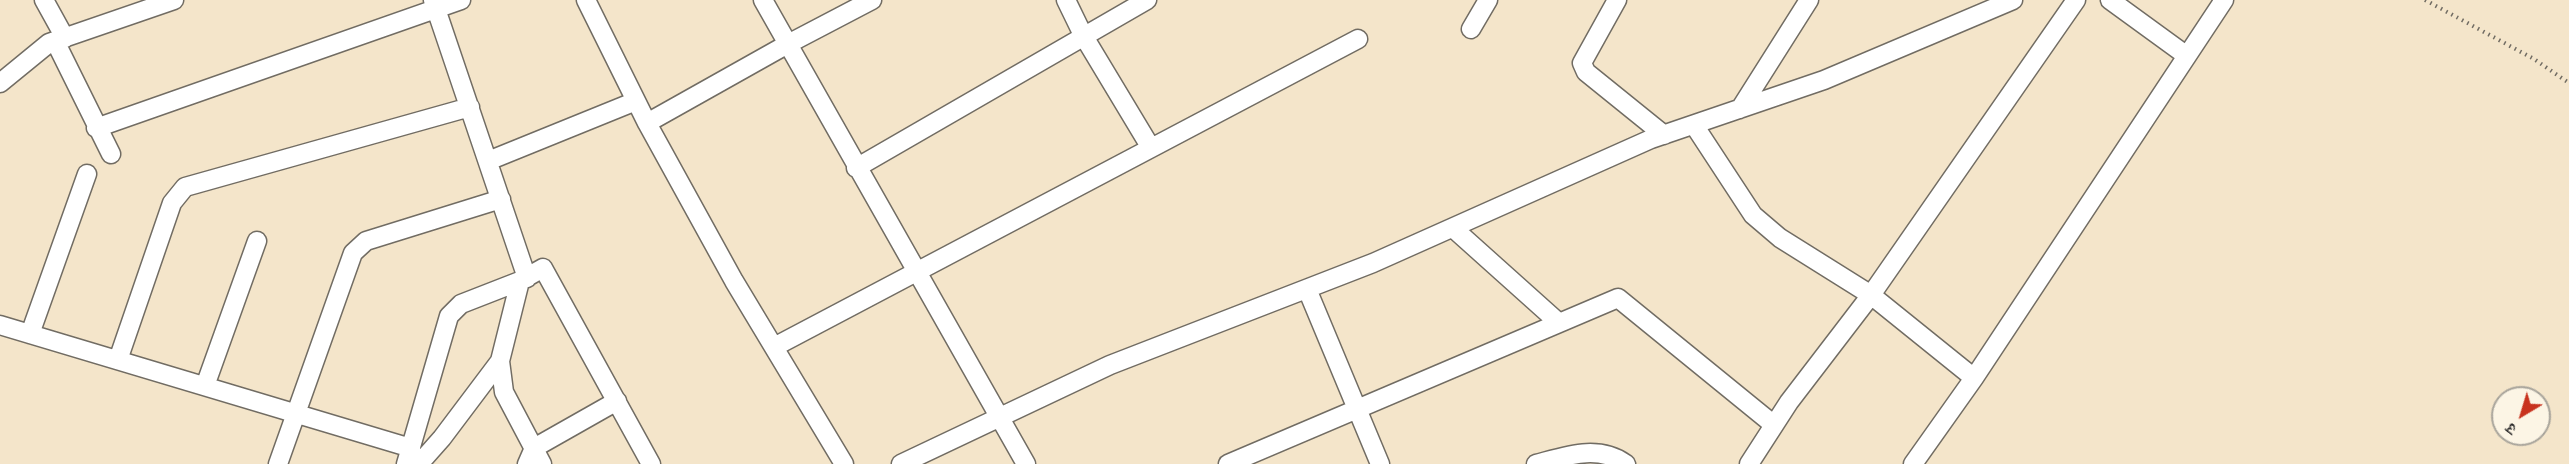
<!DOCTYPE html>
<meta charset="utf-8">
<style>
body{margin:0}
#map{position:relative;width:2569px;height:464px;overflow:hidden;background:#f4e5ca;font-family:"EB Garamond","Noto Serif Devanagari",serif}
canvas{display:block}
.north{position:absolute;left:2491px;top:386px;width:60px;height:60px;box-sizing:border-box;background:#fcf5e5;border:2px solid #a8a49b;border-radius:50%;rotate:218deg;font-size:16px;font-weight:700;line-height:24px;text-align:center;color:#2b2b2b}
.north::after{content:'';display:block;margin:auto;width:21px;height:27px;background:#c8321e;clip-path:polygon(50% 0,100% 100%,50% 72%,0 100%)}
</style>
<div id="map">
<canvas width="2569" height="464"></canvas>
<div class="north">उ</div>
</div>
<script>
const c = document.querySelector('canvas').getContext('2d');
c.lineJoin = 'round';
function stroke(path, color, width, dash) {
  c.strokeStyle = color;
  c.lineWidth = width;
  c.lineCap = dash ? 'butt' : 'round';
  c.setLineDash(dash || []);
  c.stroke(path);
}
const path = new Path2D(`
 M2425 0 2534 59 2569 83`);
const minor = new Path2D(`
 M44 0 65 38
 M433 0 527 278
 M586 0 647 123 734 281 844 464
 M763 0 1026 464
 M1066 0 1083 35 1151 148
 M1617 0 1582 63 1586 72 1664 135
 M2110 0 2187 56
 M1471 29 1488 0
 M55 41 111 154
 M0 83 49 43 174 0
 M1740 109 1809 0
 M647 123 786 45 872 0
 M1694 125 1753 215 1780 238 1871 295 1974 378
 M96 128 461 0
 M488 161 636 101
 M856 168 1147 0
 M1453 228 1559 323
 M1307 289 1380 464
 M0 325 411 448
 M30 334 87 174
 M774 347 1358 39
 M118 360 172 203 185 187 470 107
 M205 386 257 241
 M278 464 353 253 366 241 501 199
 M406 464 449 316 461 304 520 281
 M419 464 442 438 500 361
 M527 464 534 448 617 401
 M542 464 504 392 500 361 520 281 543 268 651 464
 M901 464 1110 365 1373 263 1651 139 1824 80 2013 0
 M1228 464 1618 298 1774 425
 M1536 464C1566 456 1598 444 1626 464
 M1749 464 1789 402 1871 295 2076 0
 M1913 464 1974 378 2224 0`);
stroke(minor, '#716c63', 21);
stroke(path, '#716c63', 4, [1.5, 4.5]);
stroke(minor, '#fff', 18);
</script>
